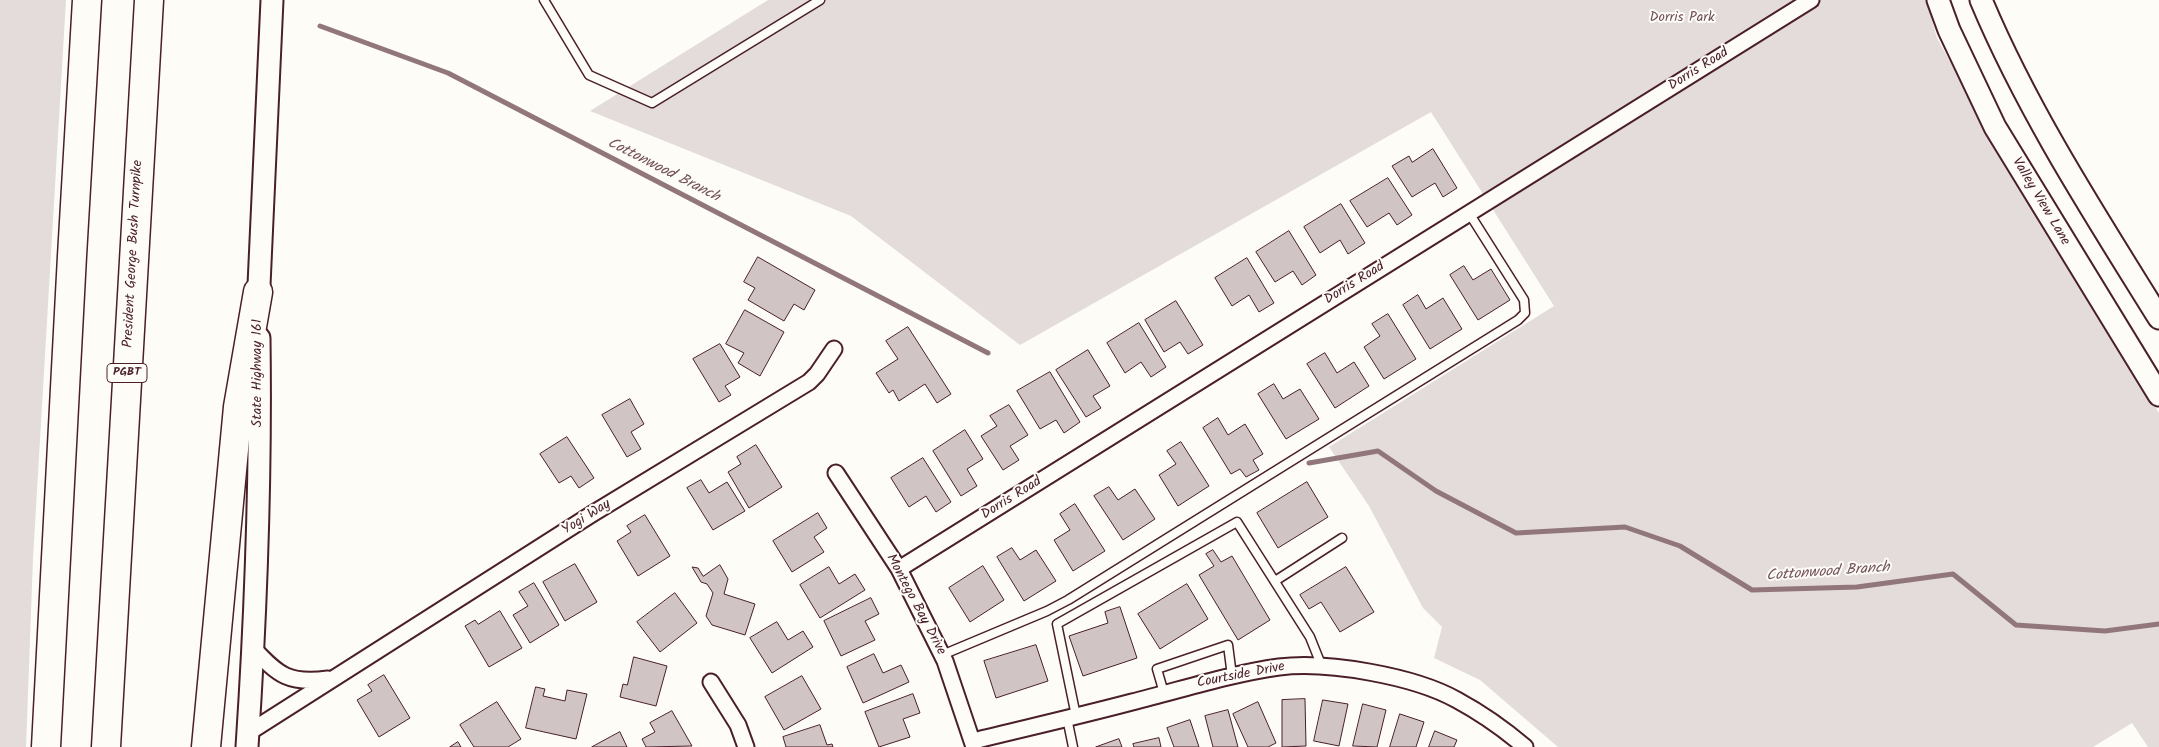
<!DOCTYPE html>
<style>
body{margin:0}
canvas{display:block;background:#fdfcf7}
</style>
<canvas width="2159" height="747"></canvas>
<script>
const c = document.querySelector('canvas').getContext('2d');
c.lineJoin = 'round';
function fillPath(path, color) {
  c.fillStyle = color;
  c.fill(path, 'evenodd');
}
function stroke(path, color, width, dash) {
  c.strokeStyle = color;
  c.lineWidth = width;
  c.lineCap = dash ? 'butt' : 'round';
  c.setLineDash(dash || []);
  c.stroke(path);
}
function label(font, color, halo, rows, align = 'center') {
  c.font = font + ' Kalam,sans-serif';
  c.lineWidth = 4;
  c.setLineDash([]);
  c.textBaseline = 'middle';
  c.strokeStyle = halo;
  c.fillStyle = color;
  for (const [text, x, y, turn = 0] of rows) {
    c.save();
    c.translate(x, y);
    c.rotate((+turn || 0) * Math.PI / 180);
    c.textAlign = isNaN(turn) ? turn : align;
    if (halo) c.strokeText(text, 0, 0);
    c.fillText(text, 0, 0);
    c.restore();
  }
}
const green = new Path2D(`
 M0 0H66L33 558 26 747H0Z
 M768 0H1926L1937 38 2004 160 2081 289 2159 413V747H2148L2132 723 2093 747H1558L1480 680 1434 658 1442 627 1423 608 1369 506 1329 447 1554 306 1431 112 1020 345 851 216 590 111Z`);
const stream = new Path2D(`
 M320 26 448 73 988 353
 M1309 463 1378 451 1436 491 1516 533 1625 527 1680 546 1752 590 1857 587 1953 574 2016 625 2105 631 2159 624`);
const building = new Path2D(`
 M1433 149 1457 188 1443 197 1435 183 1412 197 1392 166 1409 156 1412 162Z
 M1388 178 1412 215 1397 225 1389 213 1367 227 1350 201Z
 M1341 204 1365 243 1348 254 1340 240 1320 253 1304 227Z
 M1289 231 1316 275 1302 285 1293 271 1275 282 1256 252Z
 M758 257 815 290 804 310 794 304 784 321 748 300 755 288 744 282Z
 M1247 258 1274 303 1259 312 1249 295 1232 306 1215 278Z
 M1464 266 1473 280 1491 269 1510 300 1478 320 1450 275Z
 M1418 295 1426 309 1443 298 1462 329 1430 349 1403 305Z
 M1176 301 1203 345 1188 354 1180 342 1164 352 1145 320Z
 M745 310 784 332 760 376 738 363 744 353 726 344Z
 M1388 314 1416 359 1384 379 1364 347 1380 336 1372 324Z
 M1139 323 1166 367 1151 377 1141 362 1125 373 1107 343Z
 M908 327 951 394 937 403 925 384 899 401 893 390 889 393 876 373 898 359 886 341Z
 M720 344 740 377 725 386 731 395 719 402 693 359Z
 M1088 350 1110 386 1093 396 1101 408 1086 417 1056 370Z
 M1325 353 1337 373 1354 362 1369 386 1335 408 1307 364Z
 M1050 372 1080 422 1064 433 1056 420 1040 429 1017 391Z
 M1274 384 1283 399 1300 389 1319 419 1286 439 1258 394Z
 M630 399 644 424 631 432 641 449 627 457 602 415Z
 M1009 405 1028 435 1010 446 1019 460 1003 470 981 436 997 426 990 416Z
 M1218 418 1228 435 1245 424 1263 454 1253 460 1259 470 1246 477 1240 469 1231 474 1203 428Z
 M965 430 983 459 967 469 977 486 961 496 933 451Z
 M567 437 594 478 579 488 571 476 559 483 540 454Z
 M1181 442 1209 486 1178 506 1159 475 1176 464 1167 451Z
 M756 445 782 487 749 508 728 472 741 464 737 457Z
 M923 458 951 502 936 512 926 496 909 507 891 478Z
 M701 480 709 493 727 482 745 511 713 530 687 488Z
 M1307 482 1328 517 1278 548 1257 513Z
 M1109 487 1118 500 1135 489 1155 519 1123 540 1094 496Z
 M1075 504 1105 551 1073 571 1054 540 1070 530 1060 514Z
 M818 513 827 528 814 537 824 552 792 572 773 541Z
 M645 515 670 556 638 576 617 541 631 532 627 526Z
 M1012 548 1020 560 1036 550 1056 581 1024 601 997 557Z
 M1213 550 1221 562 1232 556 1270 620 1238 640 1199 575 1214 566 1206 554Z
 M575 564 597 602 565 621 543 582Z
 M720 565 728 579 724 594 755 604 745 635 712 625 706 616 713 593 707 584 701 582 692 567 698 568 703 576Z
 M983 566 1004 600 970 622 949 588Z
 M829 567 839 584 855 574 865 590 820 618 800 585Z
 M1346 567 1374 612 1340 632 1321 602 1309 609 1300 595Z
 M534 583 559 625 530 643 513 615 528 606 519 592Z
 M1187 584 1208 619 1160 649 1138 614Z
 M675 593 697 623 660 652 637 622Z
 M871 598 879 614 865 621 875 640 841 656 824 621Z
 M1120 607 1137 658 1083 676 1069 636 1108 623 1105 612Z
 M500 611 522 648 489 667 465 626 475 620 478 624Z
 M777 622 788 640 803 631 813 647 772 673 750 638Z
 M1036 645 1048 681 996 698 984 661Z
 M874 654 883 673 901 665 909 682 863 703 847 667Z
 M634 657 667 666 656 706 620 697 623 684 627 685Z
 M384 675 410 718 379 737 357 700 372 691 368 685Z
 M802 676 821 709 784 730 765 697Z
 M536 687 545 689 543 696 565 701 567 690 587 694 576 739 526 728Z
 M913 694 920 713 903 719 910 737 879 747 865 712Z
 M1305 699 1306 746 1282 747V700Z
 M1323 700 1348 704 1339 746 1314 741Z
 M497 702 521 739 508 747H474L460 725Z
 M1258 702 1276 743 1268 747H1248L1233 714Z
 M1363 704 1386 710 1377 747 1353 746Z
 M1228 710 1238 747H1213L1205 716Z
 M672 711 692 746 646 747 642 739 655 732 650 723Z
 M1400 714 1424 722 1416 747H1390Z
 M1190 720 1199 747H1174L1167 728Z
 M820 725 827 745 832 744 833 747H786L783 737Z
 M1435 731 1457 740 1454 747H1429Z
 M620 732 627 747H592Z
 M1159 738 1161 747H1134L1133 744Z
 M1119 739 1122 747H1096Z
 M458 742 461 747H450Z`);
const lane = new Path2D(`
 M544 0 589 75 652 103 820 0
 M1275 581 1342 538
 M942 655 1047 611 1068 600 1518 320 1525 313 1524 300 1469 213
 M1164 693 1157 669 1228 645 1232 676
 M1076 716 1057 624 1237 522 1310 637 1322 667
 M1067 718 1073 747`);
const street = new Path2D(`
 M836 473 899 569 945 661 974 747
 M899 569 1811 0
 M253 648C279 676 289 684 328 679
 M711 682 738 725 746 747
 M248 733 592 514 809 382 817 374 834 349
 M973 741C1026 728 1079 716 1132 702 1181 690 1229 674 1279 667 1328 661 1414 676 1457 700 1481 713 1504 729 1525 747`);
const secondary = new Path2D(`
 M1938 0 1949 30 1995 127 2159 395
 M1981 0C2028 112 2095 215 2159 318
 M258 307 272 0
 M247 747C256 611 261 474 259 338`);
const highway = new Path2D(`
 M46 747 72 256 87 0
 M106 747 149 0
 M206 747 238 407 258 292`);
const shields = [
 [127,373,40]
];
const shieldNames = [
 ["PGBT",127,373]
];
const parkNames = [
 ["Dorris Park",1682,19]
];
const streetNames = [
 ["Dorris Road",1699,70,-32],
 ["Valley View Lane",2040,202,59],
 ["President George Bush Turnpike",134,254,-87],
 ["Dorris Road",1355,284,-32],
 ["State Highway 161",259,373,-90],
 ["Dorris Road",1012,499,-32],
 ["Yogi Way",587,518,-32],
 ["Montego Bay Drive",915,605,62],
 ["Courtside Drive",1241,676,-11]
];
const waterNames = [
 ["Cottonwood Branch",663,171,27],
 ["Cottonwood Branch",1828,573,-4]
];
fillPath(green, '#e3dcda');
stroke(stream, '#91777b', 5);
fillPath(building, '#d0c5c4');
stroke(building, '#4a1f2b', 1);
stroke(lane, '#4a1f2b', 11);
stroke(street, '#4a1f2b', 19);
stroke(secondary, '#4a1f2b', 25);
stroke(highway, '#4a1f2b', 31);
stroke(lane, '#fdfcf7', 8);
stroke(street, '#fdfcf7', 15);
stroke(secondary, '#fdfcf7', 21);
stroke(highway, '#fdfcf7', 28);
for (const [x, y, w] of shields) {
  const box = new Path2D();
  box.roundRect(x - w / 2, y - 9.5, w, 19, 4);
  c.fillStyle = '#fdfcf7';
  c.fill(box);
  stroke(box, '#4a1f2b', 1);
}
label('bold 12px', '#4a1f2b', null, shieldNames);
label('14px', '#704e57', '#fdfcf7', parkNames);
label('14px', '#4a1f2b', '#fdfcf7', streetNames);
label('italic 15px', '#73525a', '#fdfcf7', waterNames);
</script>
